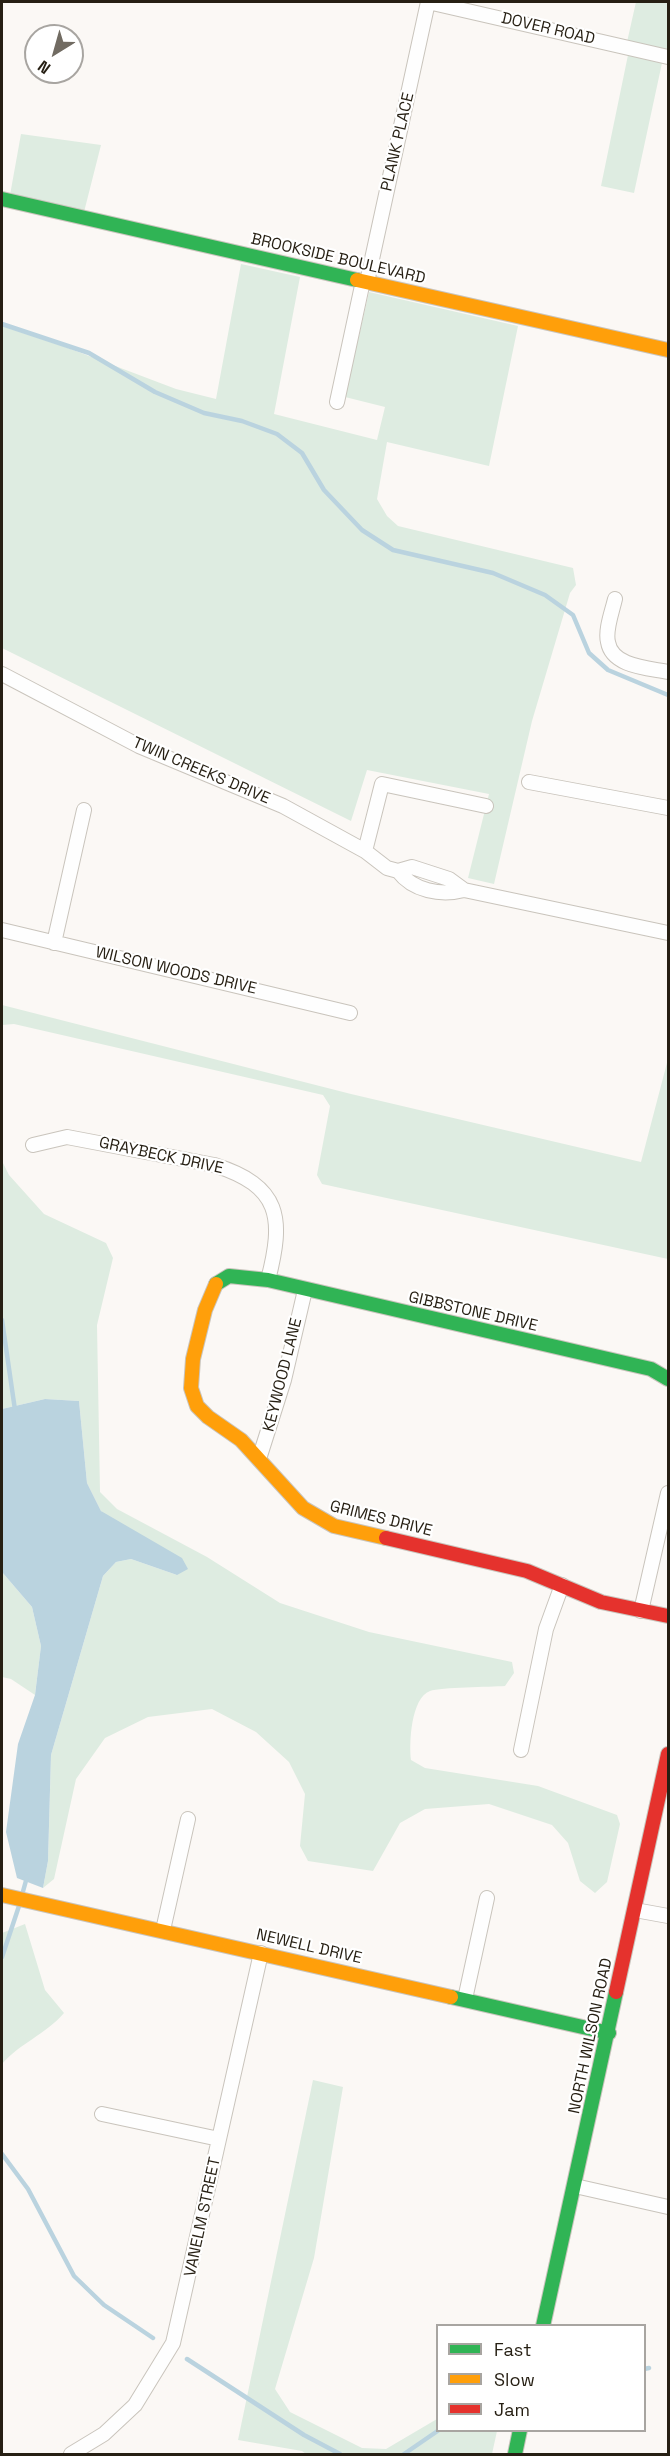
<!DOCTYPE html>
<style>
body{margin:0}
#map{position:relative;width:670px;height:2456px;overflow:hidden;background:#fbf8f5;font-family:"Space Grotesk",sans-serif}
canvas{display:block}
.frame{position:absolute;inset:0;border:3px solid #261f13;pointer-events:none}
.legend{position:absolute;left:436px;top:2324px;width:210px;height:108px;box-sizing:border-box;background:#fff;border:2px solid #a8a5a1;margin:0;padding:8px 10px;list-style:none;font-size:18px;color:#261f13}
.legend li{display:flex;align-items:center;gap:12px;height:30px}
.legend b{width:30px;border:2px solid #a8a5a1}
.north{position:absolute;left:24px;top:24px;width:60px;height:60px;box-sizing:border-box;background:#fff;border:2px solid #a8a5a1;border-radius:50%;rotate:217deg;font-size:16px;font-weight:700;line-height:24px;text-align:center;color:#261f13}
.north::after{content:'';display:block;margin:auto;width:21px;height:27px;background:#716b62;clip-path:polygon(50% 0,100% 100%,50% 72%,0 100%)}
</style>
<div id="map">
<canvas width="670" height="2456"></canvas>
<div class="frame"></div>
<ul class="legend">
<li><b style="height:8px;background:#30b455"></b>Fast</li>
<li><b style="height:8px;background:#ff9f0a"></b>Slow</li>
<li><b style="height:8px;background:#e5322d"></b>Jam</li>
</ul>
<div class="north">N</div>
</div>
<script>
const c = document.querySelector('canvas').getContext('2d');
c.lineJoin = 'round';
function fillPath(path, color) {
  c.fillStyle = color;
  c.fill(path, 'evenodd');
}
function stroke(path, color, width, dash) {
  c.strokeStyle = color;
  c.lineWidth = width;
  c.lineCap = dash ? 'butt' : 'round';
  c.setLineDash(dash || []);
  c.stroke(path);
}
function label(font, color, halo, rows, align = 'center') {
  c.font = font + ' "Space Grotesk",sans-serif';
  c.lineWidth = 4.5;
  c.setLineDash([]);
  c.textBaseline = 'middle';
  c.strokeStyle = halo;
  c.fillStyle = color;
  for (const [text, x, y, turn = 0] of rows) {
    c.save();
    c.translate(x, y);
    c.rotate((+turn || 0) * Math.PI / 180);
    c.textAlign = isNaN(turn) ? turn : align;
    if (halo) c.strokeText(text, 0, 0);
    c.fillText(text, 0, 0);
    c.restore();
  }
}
const green = new Path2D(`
 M636 2H668V52L627 42Z
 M628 55 662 63 634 193 601 186Z
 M21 134 101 145 84 212 10 195Z
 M241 264 300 277 274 414 377 440 385 407 345 397 369 292 518 326 489 466 387 442 377 499 387 516 398 526 573 568 576 585 570 593 532 721 494 884 468 878 489 794 367 770 351 821 2 648V323L176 389 216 399Z
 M2 1005 351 1094 641 1162 668 1059V1259L322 1184 317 1175 330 1106 323 1095 14 1024 2 1025Z
 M2 1161 9 1175 44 1214 106 1243 113 1258 97 1325 100 1492 117 1509 207 1557 280 1603 369 1632 512 1662 514 1673 505 1686C490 1687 441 1687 430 1691 411 1698 409 1743 411 1760L425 1768 538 1786 617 1815 620 1824 607 1882 595 1893 580 1881 568 1843 552 1825 489 1804 425 1809 400 1823 373 1871 308 1861 300 1846 305 1794 289 1762 256 1732 212 1709 148 1717 105 1738 76 1779 54 1879 43 1888 48 1861 51 1755 103 1576 116 1562 131 1559 177 1575 101 1511 87 1483 79 1401 45 1399 2 1409Z
 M2 1572 32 1607 41 1646 35 1695 11 1679 2 1677Z
 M25 1924 45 1990 64 2013C45 2035 20 2043 2 2064V1933Z
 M313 2080 343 2087 314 2258 275 2389 290 2412 362 2448 386 2449 437 2419 438 2430 497 2431 492 2454H306L302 2451 238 2440Z`);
const water = new Path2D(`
 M45 1399 79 1401 87 1483 101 1511 182 1558 188 1569 177 1575 131 1559 116 1562 103 1576 51 1755 48 1861 43 1888 17 1878 6 1832 18 1744 35 1695 41 1646 32 1607 2 1572V1409Z`);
const stream = new Path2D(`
 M2 324 89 353 155 392 204 413 242 421 277 434 302 453 324 490 362 530 393 550 493 573 545 595 573 615 589 653 608 670 668 695
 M2 1320 15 1410
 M22 1895 27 1877
 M2 1957 20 1903
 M2 2154 28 2189 74 2276 104 2305 153 2338
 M187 2359 304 2435 340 2454
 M644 2369 649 2368
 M404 2454 439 2430`);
const street = new Path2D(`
 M428 2 668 57
 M367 282 428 2
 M337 402 363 281
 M615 599C612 612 605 630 608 642 612 667 649 668 668 672
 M2 674 139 746 283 806 365 851 387 868 398 871 412 867 449 879 464 890
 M529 782 668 808
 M365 851 382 784 486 806
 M398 871C413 891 441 896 464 890L668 933
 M2 930 350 1013
 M54 943 84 810
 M33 1145 67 1137 214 1165C281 1186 284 1218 268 1280
 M259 1459 284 1380 305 1290
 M641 1611 668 1493
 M521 1750 546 1629 562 1585
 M635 1910 668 1916
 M163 1930 188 1819
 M465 1999 487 1898
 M102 2114 219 2139
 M575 2186 668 2207
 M71 2454 104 2434 135 2405 173 2343 261 1953`);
const fast = new Path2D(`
 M2 199 357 280
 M216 1284 229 1276 268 1280 651 1369 668 1379
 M451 1997 609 2033
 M543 2326 616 1992
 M515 2454 520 2430`);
const slow = new Path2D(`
 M357 280 668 350
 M216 1284 205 1310 193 1359 191 1388 197 1406 208 1417 241 1440 303 1508 334 1526 386 1538
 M2 1895 451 1997`);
const jam = new Path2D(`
 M386 1538 527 1571 601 1602 668 1616
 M616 1992 668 1754`);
const streetNames = [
 ["DOVER ROAD",548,29,13],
 ["PLANK PLACE",398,142,-77],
 ["BROOKSIDE BOULEVARD",338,259,13],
 ["TWIN CREEKS DRIVE",201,771,23],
 ["WILSON WOODS DRIVE",176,971,13],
 ["GRAYBECK DRIVE",161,1156,12],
 ["GIBBSTONE DRIVE",473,1312,13],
 ["KEYWOOD LANE",283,1375,-76],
 ["GRIMES DRIVE",381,1519,14],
 ["NEWELL DRIVE",309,1947,13],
 ["NORTH WILSON ROAD",591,2036,-78],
 ["VANELM STREET",203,2217,-78]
];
fillPath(green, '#deece1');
fillPath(water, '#bad3df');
stroke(stream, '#bad3df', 4.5);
stroke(street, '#c9c4bc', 16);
stroke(fast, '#c9c4bc', 16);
stroke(slow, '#c9c4bc', 16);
stroke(jam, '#c9c4bc', 16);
stroke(street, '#fefefe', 14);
stroke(fast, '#30b455', 14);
stroke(slow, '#ff9f0a', 14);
stroke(jam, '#e5322d', 14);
label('16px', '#261f13', '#fff', streetNames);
</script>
